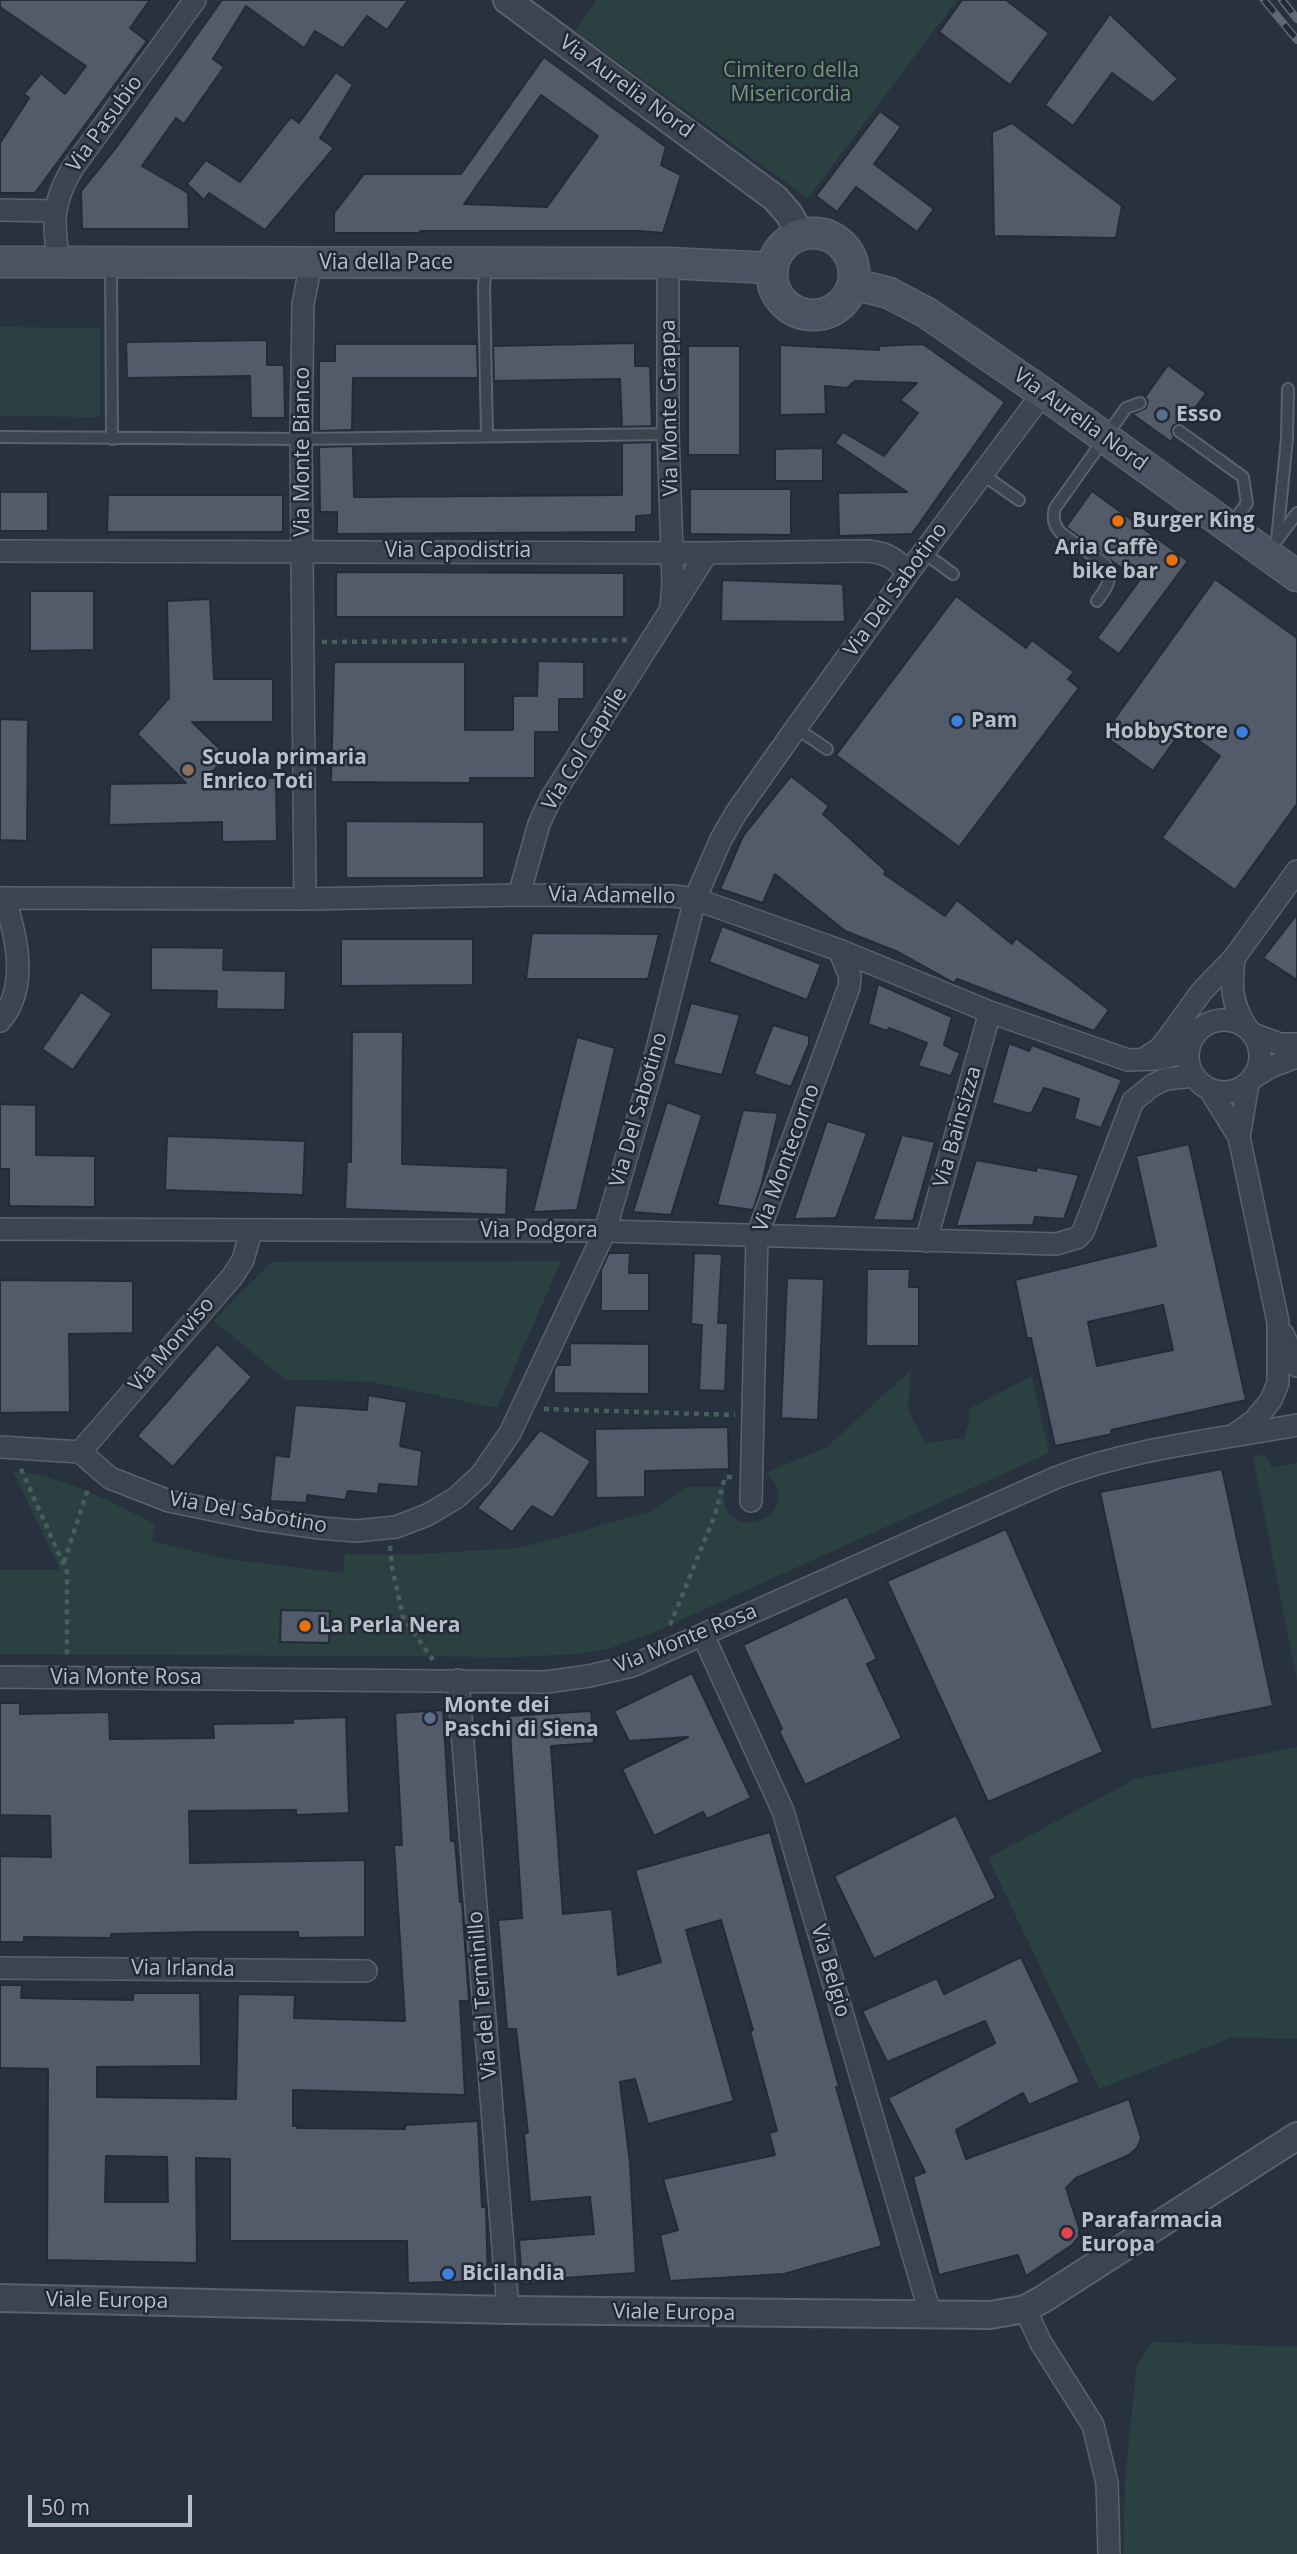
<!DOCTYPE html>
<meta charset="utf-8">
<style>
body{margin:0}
#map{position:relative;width:1297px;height:2554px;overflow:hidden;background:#28323f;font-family:"Open Sans",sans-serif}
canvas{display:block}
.scale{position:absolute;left:28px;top:2495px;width:164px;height:32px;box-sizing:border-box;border:4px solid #b9bfca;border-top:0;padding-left:9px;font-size:21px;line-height:24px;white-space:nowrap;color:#b9bfca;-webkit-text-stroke:5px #212934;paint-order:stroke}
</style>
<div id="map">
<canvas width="1297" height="2554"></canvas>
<div class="scale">50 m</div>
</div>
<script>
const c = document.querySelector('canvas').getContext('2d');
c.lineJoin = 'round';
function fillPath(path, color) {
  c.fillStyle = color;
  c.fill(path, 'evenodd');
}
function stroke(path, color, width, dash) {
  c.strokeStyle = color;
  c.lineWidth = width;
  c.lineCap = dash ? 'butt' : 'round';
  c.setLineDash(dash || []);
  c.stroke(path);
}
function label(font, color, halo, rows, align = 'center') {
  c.font = font + ' "Open Sans",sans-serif';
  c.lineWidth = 5;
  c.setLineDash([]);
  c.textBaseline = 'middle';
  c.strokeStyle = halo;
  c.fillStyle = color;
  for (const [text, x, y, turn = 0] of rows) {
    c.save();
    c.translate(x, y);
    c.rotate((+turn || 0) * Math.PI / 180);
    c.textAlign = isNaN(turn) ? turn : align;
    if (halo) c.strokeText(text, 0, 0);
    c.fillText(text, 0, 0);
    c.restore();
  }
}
const green = new Path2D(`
 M597 0H957L808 198 575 31Z
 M0 327 100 328V417L0 416Z
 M561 1261 497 1408 367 1381 286 1380 214 1321 272 1262Z
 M911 1370 908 1410 925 1443 964 1438 970 1421 969 1409 1032 1376 1049 1453 652 1633 608 1649 575 1654 518 1657 0 1654V1570H60L13 1471C65 1476 109 1501 155 1524L152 1541 226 1559 343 1573 345 1554 404 1555 519 1548 650 1512 687 1487H725C713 1550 813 1518 766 1473L827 1447Z
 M1265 1454 1272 1468 1297 1463V1681L1253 1457Z
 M1297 1747V2039L1233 2037 1099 2089 988 1858 1135 1779Z
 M1152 2342 1297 2347V2554H1123L1125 2478 1137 2365Z`);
const building = new Path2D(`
 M0 0H150L130 28 147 41 35 193H0V143L29 98 24 94 41 73 65 94 86 66 0 7Z
 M222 0H408L387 30 367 16 343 48 315 31 304 48 246 6 213 59 224 67 184 124 176 118 142 166 188 193 189 229H82L81 191 118 145Z
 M962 0H1006L1049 33 1010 85 939 32Z
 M1110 14 1178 79 1153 103 1112 73 1073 126 1045 105Z
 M544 57 666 147 661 165 681 175 663 233 640 231H421L419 233H334V213L364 174H461ZM541 95 598 136 547 207 464 204Z
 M336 72 353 85 320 138 334 148 265 230 209 193 204 200 187 184 206 160 240 182 291 117 299 123Z
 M880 111 901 127 874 164 934 209 917 232 856 187 837 212 816 196Z
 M1012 123 1122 206 1116 238 994 236 992 132Z
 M267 340V365H284L285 418H251L250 376 127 378 126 342Z
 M635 343V366H650L652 426 622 427 620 379 494 381 493 346Z
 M335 344H477L478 378H353L352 430 319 431V361H335Z
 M923 344 1005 402 912 534 839 536 838 493 907 492 835 443 843 432 884 456 918 413 900 400 917 383 855 381 847 388 825 386 826 414 780 415V345L879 350V346Z
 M688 346H740V455H688Z
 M1168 365 1206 393 1183 425 1179 423 1173 426 1171 431 1174 437 1171 442 1132 414 1146 408 1148 401 1145 397Z
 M652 442V515L636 516V532L337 534V512H320L319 447 353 446 354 497 622 495V443Z
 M823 448V481H775V449Z
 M690 489H791V535L690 534Z
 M1092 491 1188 561 1119 654 1097 638 1139 581 1066 527Z
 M0 492H48V531H0Z
 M108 495H283V532H107Z
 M336 572 624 573V617H336Z
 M1215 579 1297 638V804L1235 890 1162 838 1220 756 1183 729 1153 771 1103 735Z
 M722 580 843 584 845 622 721 621Z
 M30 591H94V650L30 651Z
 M956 596 1026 648 1032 640 1074 672 1068 679 1079 688 959 847 836 755Z
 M210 599 214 679H273V722H192L228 757 206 777 276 778 277 841 222 842V822L109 825 110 784 186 783 137 734 169 698 167 601Z
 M538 661 584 662V699H559V732H535V778H470V783L331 782 334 662H465V730H513V696H537Z
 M0 719 28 720 27 841 0 840Z
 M791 776 829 806 823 814 886 871 884 874 945 916 957 900 1012 944 1016 938 1109 1010 1094 1031 957 979 954 983 898 952 845 931 775 874 763 903 720 889 743 836Z
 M346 821 484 822V878H346Z
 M1297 914V980L1263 958Z
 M722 926 821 964 807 1000 709 962Z
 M532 933 659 934 648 979H526Z
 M341 939H473V985L341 986Z
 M151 947 224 948 223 970 286 971 285 1010 216 1009 217 991 151 990Z
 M878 984 952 1017 944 1045 960 1053 951 1076 918 1066 927 1043 889 1028 887 1031 868 1024Z
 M81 992 112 1014 73 1070 42 1049Z
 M691 1003 740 1015 722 1075 673 1064Z
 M773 1025 809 1036V1044L791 1087 754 1074Z
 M352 1032H403L402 1164 508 1168 506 1215 345 1209 347 1162H351Z
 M577 1037 615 1048 577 1210 533 1212Z
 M1009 1043 1029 1051 1032 1045 1122 1080 1101 1128 1074 1119 1079 1099 1044 1088 1031 1114 992 1103Z
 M667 1102 702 1115 671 1215 633 1212Z
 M0 1104 36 1105V1155L95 1156V1207L9 1206V1169H0Z
 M743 1110 778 1113 762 1183 753 1210 717 1205Z
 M827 1121 867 1133 836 1218 794 1219Z
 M902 1135 935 1142 913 1221 873 1220Z
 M167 1136 305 1141 303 1195 165 1190Z
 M1189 1144 1246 1400 1111 1430 1112 1434 1055 1446 1031 1338H1027L1015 1280 1156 1246 1136 1156ZM1163 1305 1173 1350 1097 1366 1088 1322Z
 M976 1160 1036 1171 1037 1167 1079 1175 1064 1219 1035 1217 1033 1225 956 1226Z
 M609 1253H630L629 1273H649V1311H601V1270Z
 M694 1253 722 1254 718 1323H728L725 1391 699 1390 702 1325 691 1324Z
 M867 1269H910L909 1287H919V1346H866Z
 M787 1278 824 1279 818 1420 781 1418Z
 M0 1280 133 1281V1333L69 1334 70 1412 0 1413Z
 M570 1343 649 1344V1394L554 1393V1371L556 1365H570Z
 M217 1344 252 1377 173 1467 137 1436Z
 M368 1395 407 1402 400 1446 422 1451 418 1487 379 1484 378 1494 348 1491 345 1500 307 1495V1503L270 1501 275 1455 289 1457 295 1405 367 1410Z
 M728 1427 729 1469 645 1471V1497L596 1498 595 1429Z
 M540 1430 591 1461 553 1518 532 1506 512 1532 477 1508Z
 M1222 1469 1273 1706 1151 1730 1100 1492Z
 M1006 1529 1103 1752 988 1802 887 1581Z
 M847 1596 877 1659 867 1664 902 1738 805 1785 779 1731 782 1729 743 1645Z
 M281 1610 330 1611 329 1643 280 1642Z
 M692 1673 751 1798 707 1819 703 1812 654 1836 622 1769 688 1737 629 1741 614 1711Z
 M0 1703H20V1714L109 1712 110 1739 214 1738 213 1724 293 1723V1719L346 1717 349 1813 296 1815V1810L189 1811 190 1856V1863L365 1860V1937L298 1938V1932H201L111 1934V1938L24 1937V1942H0V1856L51 1857 50 1816 0 1815Z
 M443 1710 451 1841H455L460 1902H462L469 2001H460L465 2095 293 2090V2126H297V2128L405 2129V2125L478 2121 482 2207H486L488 2281 408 2283 407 2241H230V2159L196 2158 197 2263 47 2260 48 2069 0 2068V1985H22L21 1998 133 2000V1993H200L201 2066 97 2067V2097L236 2099 238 1994 295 1995 294 2018 405 2021 394 1845H402L395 1713ZM106 2156 167 2157 168 2202H105Z
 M591 1711 594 1743 551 1746 563 1914 612 1909 618 1975 661 1962 635 1870 770 1832 839 2087H836L882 2246 784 2274 670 2281 660 2235 678 2230 663 2179 775 2155 769 2133 777 2131 750 2031 753 2030 721 1920 686 1930 734 2101 648 2124 635 2079 620 2082 630 2163 636 2273 563 2278V2281L522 2284 519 2240 594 2234 590 2197 530 2202 524 2133H528L516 2029H507L498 1920 522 1918 509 1716Z
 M956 1815 996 1898 874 1959 834 1876Z
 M1021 1957 1080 2082 1029 2105 1023 2093 956 2130 966 2159 1129 2099 1141 2138 1137 2148 1129 2155 1076 2178 1066 2188 1079 2228V2237L1072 2245 1026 2276 1018 2255 939 2275 913 2177 925 2172 888 2098 995 2043 985 2021 887 2062 862 2011 937 1978 944 1994Z`);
const path = new Path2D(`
 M322 642 628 640
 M544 1409 735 1415
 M21 1469 67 1572V1657
 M390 1546 392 1567 403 1617 433 1660
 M64 1562 88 1489
 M670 1625 715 1515 725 1477H733`);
const service = new Path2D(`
 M111 263 112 439
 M486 263 484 287 487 435
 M1179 431 1243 477 1247 503 1230 526
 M0 437 301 439 668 434
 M982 474 1019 500
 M1278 539 1297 513
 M1277 540 1287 438 1288 389
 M923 552 953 574
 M1097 601C1106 589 1114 579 1105 564L1061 533C1054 526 1052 518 1055 508L1126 408 1140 403
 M796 728 827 749`);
const minor = new Path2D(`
 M0 210 54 211
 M59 263C53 223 51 205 72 169L195 0
 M668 263V434L673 584 671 608
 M0 551 707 553 868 551C886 553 896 558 908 573
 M519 895 539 824 550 800 707 553
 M0 898 305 899 519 895 674 896 695 899 839 950 990 1012 1128 1060 1157 1059 1175 1055 1190 1044
 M305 899 301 439 303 304 311 263
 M1234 958C1231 987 1231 1002 1246 1027
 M1188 1056a36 36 0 1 1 72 0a36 36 0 1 1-72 0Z
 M0 1021C29 988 17 936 4 898
 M1253 1034 1280 1044H1297
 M1144 1059 1159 1049 1166 1041 1202 991 1234 958 1297 871
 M1254 1077 1270 1067 1297 1057
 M1210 1090 1239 1137 1278 1322V1383L1271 1400 1255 1420 1237 1433
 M1239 1137 1248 1084
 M0 1229 605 1231 1056 1244 1077 1238 1083 1232 1133 1101 1153 1085 1166 1079 1194 1076
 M926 1241 990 1012
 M1283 1334 1297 1366
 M0 1447 80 1452
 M80 1452 110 1478 169 1501 257 1519 320 1528 356 1531 396 1527 427 1515 456 1498 481 1475 510 1433 605 1231 652 1069 695 899 721 839 736 813 796 728 908 573 1043 393
 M80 1452 232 1277 243 1260 251 1231
 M751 1501 757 1236 849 987 850 976 839 950
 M703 1635 783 1811 931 2316
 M0 1677 546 1682 589 1676 632 1666 1055 1478C1133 1448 1216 1440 1297 1425
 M458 1680 508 2310
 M0 1968 366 1971
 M1025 2309 1041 2343 1093 2425 1107 2483 1109 2554`);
const tertiary = new Path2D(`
 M507 0 775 198 789 214 801 235
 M0 2298 508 2310 990 2315 1025 2309 1043 2299 1297 2136`);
const secondary = new Path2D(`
 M772 274a41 41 0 1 1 82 0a41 41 0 1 1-82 0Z
 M0 262 668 263 772 268
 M854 284 889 293 927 313 1043 393 1297 576`);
const rail = new Path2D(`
 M1264 0 1297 40
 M1282 0 1297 19`);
const markers = [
 [1162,415,7,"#5c6f8a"],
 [1118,521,7,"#e8710a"],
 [1172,560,7,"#e8710a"],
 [957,721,7,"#3f7fe0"],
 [1242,732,7,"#3f7fe0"],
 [188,770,7,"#8d6e63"],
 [305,1626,7,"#e8710a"],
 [430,1718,7,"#5c6f8a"],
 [1067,2233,7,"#e0444e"],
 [448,2274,7,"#3f7fe0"]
];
const parkNames = [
 ["Cimitero della",791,71],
 ["Misericordia",791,95]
];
const streetNames = [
 ["Via Aurelia Nord",626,87,36],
 ["Via Pasubio",105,124,-54],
 ["Via della Pace",386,263],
 ["Via Monte Grappa",670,408,-91],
 ["Via Aurelia Nord",1080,420,36],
 ["Via Monte Bianco",303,452,-90],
 ["Via Capodistria",458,551],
 ["Via Del Sabotino",896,590,-54],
 ["Via Col Caprile",585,749,-58],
 ["Via Adamello",612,896,1],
 ["Via Del Sabotino",639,1110,-74],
 ["Via Bainsizza",958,1127,-74],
 ["Via Montecorno",787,1158,-70],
 ["Via Podgora",539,1231],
 ["Via Monviso",172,1345,-49],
 ["Via Del Sabotino",248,1513,10],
 ["Via Monte Rosa",686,1639,-22],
 ["Via Monte Rosa",126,1678],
 ["Via Irlanda",183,1969,1],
 ["Via Belgio",830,1971,74],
 ["Via del Terminillo",483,1995,-95],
 ["Viale Europa",107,2301,1],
 ["Viale Europa",674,2313,1]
];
const poiNames = [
 ["Esso",1176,415],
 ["Burger King",1132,521],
 ["Aria Caffè",1158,548,"right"],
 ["bike bar",1158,572,"right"],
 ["Pam",971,721],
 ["HobbyStore",1228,732,"right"],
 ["Scuola primaria",202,758],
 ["Enrico Toti",202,782],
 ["La Perla Nera",319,1626],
 ["Monte dei",444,1706],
 ["Paschi di Siena",444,1730],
 ["Parafarmacia",1081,2221],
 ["Europa",1081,2245],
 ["Bicilandia",462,2274]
];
fillPath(green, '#2b4041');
fillPath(building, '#525b6a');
stroke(building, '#232b36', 2);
stroke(service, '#5a626d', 14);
stroke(minor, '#5a626d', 24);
stroke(tertiary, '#5a626d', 30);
stroke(secondary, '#5a626d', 33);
stroke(path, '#4a5d5f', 4.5, [5, 5]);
stroke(service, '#3c444f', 10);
stroke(minor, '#3c444f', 21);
stroke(tertiary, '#3c444f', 26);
stroke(secondary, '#4b5362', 30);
stroke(rail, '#5f6876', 8);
stroke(rail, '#212934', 5, [16]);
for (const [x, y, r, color] of markers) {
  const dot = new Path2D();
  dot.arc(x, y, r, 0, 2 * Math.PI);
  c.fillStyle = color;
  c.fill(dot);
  stroke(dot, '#212934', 2.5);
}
label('21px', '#72987b', '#212934', parkNames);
label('21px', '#b9bfca', '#212934', streetNames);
label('bold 21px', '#b9bfca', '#212934', poiNames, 'left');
</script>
